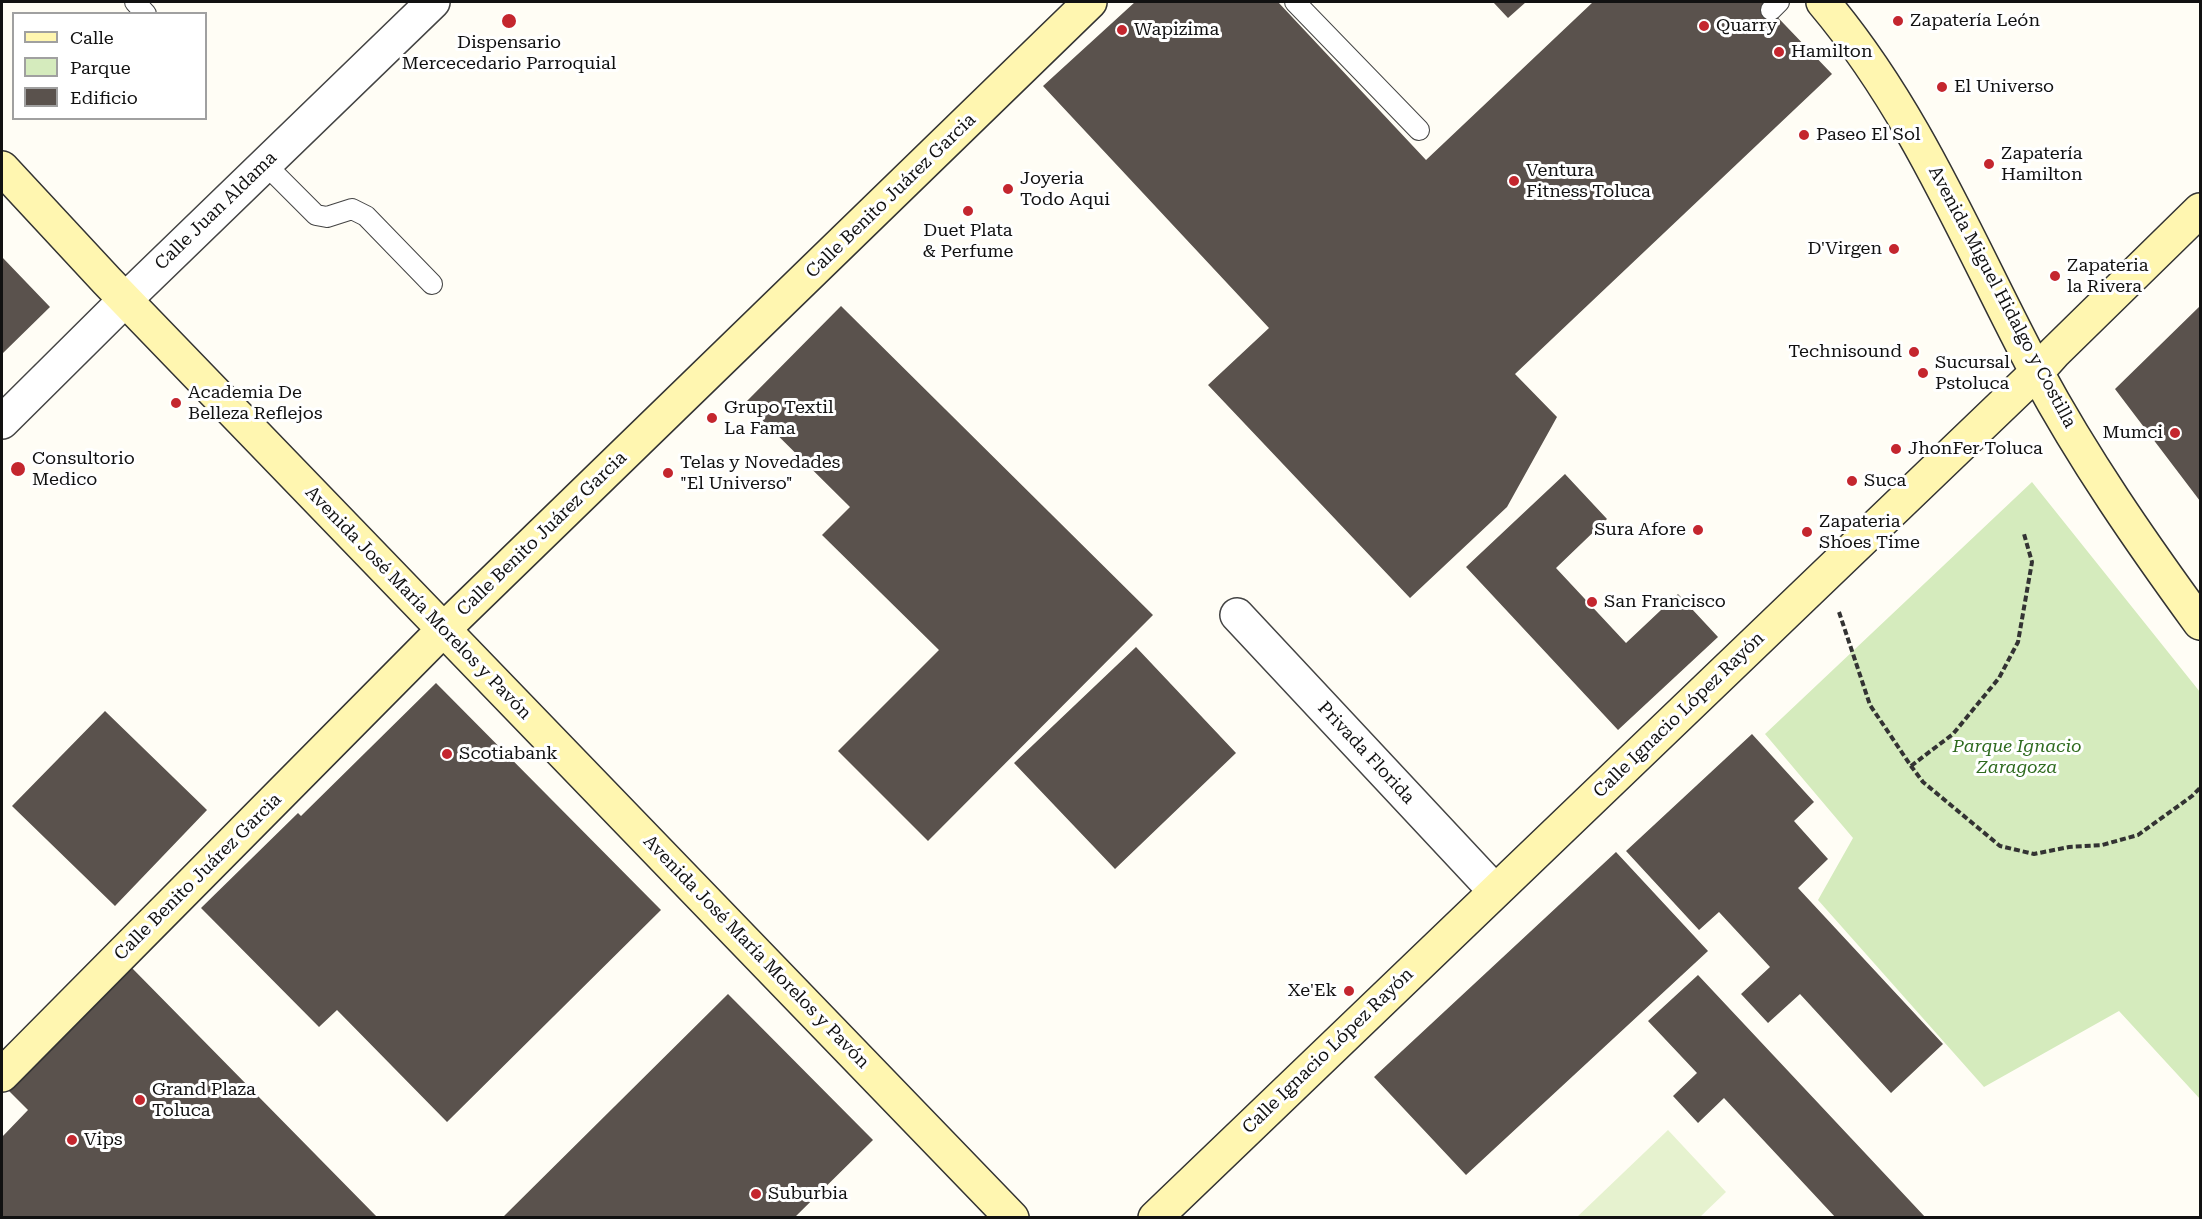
<!DOCTYPE html>
<meta charset="utf-8">
<style>
body{margin:0}
#map{position:relative;width:2202px;height:1219px;overflow:hidden;background:#fffdf5;font-family:"Roboto Serif",serif}
canvas{display:block}
.frame{position:absolute;inset:0;border:3px solid #111;pointer-events:none}
.legend{position:absolute;left:12px;top:12px;width:195px;height:108px;box-sizing:border-box;background:#fff;border:2px solid #a0a0a0;margin:0;padding:8px 10px;list-style:none;font-size:18px;color:#111}
.legend li{display:flex;align-items:center;gap:12px;height:30px}
.legend b{width:30px;border:2px solid #a0a0a0}
</style>
<div id="map">
<canvas width="2202" height="1219"></canvas>
<div class="frame"></div>
<ul class="legend">
<li><b style="height:8px;background:#fff6b0"></b>Calle</li>
<li><b style="height:16px;background:#d5ebbd"></b>Parque</li>
<li><b style="height:16px;background:#5a524d"></b>Edificio</li>
</ul>
</div>
<script>
const c = document.querySelector('canvas').getContext('2d');
c.lineJoin = 'round';
function fillPath(path, color) {
  c.fillStyle = color;
  c.fill(path, 'evenodd');
}
function stroke(path, color, width, dash) {
  c.strokeStyle = color;
  c.lineWidth = width;
  c.lineCap = dash ? 'butt' : 'round';
  c.setLineDash(dash || []);
  c.stroke(path);
}
function label(font, color, halo, rows, align = 'center') {
  c.font = font + ' "Roboto Serif",serif';
  c.lineWidth = 6;
  c.setLineDash([]);
  c.textBaseline = 'middle';
  c.strokeStyle = halo;
  c.fillStyle = color;
  for (const [text, x, y, turn = 0] of rows) {
    c.save();
    c.translate(x, y);
    c.rotate((+turn || 0) * Math.PI / 180);
    c.textAlign = isNaN(turn) ? turn : align;
    if (halo) c.strokeText(text, 0, 0);
    c.fillText(text, 0, 0);
    c.restore();
  }
}
const green = new Path2D(`
 M2032 482 2200 692V1099L2119 1011 1984 1087 1818 900 1853 838 1765 734Z`);
const pitch = new Path2D(`
 M1668 1130 1726 1192 1700 1217H1577Z`);
const building = new Path2D(`
 M1135 2H1278L1426 160 1593 2H1763L1832 74 1515 374 1557 417 1507 507 1410 598 1208 385 1269 328 1043 86Z
 M1493 2H1526L1508 18Z
 M2 257 50 307 2 354Z
 M841 306 1153 615 928 841 838 751 939 650 822 535 850 507 745 403Z
 M2200 306V501L2115 389Z
 M1565 474 1607 519 1556 568 1626 643 1678 594 1718 637 1618 730 1466 567Z
 M1136 647 1236 753 1115 869 1014 763Z
 M436 683 661 910 447 1122 337 1010 319 1027 201 908 298 813 301 816Z
 M105 711 207 810 115 906 12 806Z
 M1752 734 1814 802 1794 821 1828 859 1798 888 1943 1044 1891 1093 1800 994 1768 1023 1741 994 1770 967 1719 912 1699 930 1626 851Z
 M1616 852 1708 951 1466 1175 1374 1077Z
 M131 967 378 1218H2V1137L28 1110 7 1089Z
 M1698 975 1926 1218H1836L1724 1098 1698 1123 1673 1096 1697 1073 1648 1021Z
 M728 994 873 1140 794 1218H502Z`);
const path = new Path2D(`
 M1839 612 1870 705 1911 766 1923 782 2000 846 2034 854 2069 847 2102 845 2138 835 2192 796 2200 788
 M1911 766 1953 734 1999 678 2018 642 2032 562 2024 534`);
const lane = new Path2D(`
 M135 2 146 14
 M1295 2 1419 130
 M1771 10 1779 2
 M265 164 316 215 327 217 352 209 366 216 432 284`);
const street = new Path2D(`
 M2 422 126 299 433 2
 M1237 615 1495 891`);
const secondary = new Path2D(`
 M1823 2C1916 112 1969 245 2036 371 2084 460 2141 542 2200 623
 M2 168 107 281 1012 1218
 M2 1075 444 629 1090 2
 M1155 1218 2037 372 2054 353 2200 210`);
const markers = [
 [509,21,8,"#c4262e"],
 [1898,21,6,"#c4262e"],
 [1704,26,6,"#c4262e"],
 [1122,30,6,"#c4262e"],
 [1779,52,6,"#c4262e"],
 [1942,87,6,"#c4262e"],
 [1804,135,6,"#c4262e"],
 [1989,164,6,"#c4262e"],
 [1514,181,6,"#c4262e"],
 [1008,189,6,"#c4262e"],
 [968,211,6,"#c4262e"],
 [1894,249,6,"#c4262e"],
 [2055,276,6,"#c4262e"],
 [1914,352,6,"#c4262e"],
 [1923,373,6,"#c4262e"],
 [176,403,6,"#c4262e"],
 [712,418,6,"#c4262e"],
 [2175,433,6,"#c4262e"],
 [1896,449,6,"#c4262e"],
 [18,469,8,"#c4262e"],
 [668,473,6,"#c4262e"],
 [1852,481,6,"#c4262e"],
 [1698,530,6,"#c4262e"],
 [1807,532,6,"#c4262e"],
 [1592,602,6,"#c4262e"],
 [447,754,6,"#c4262e"],
 [1349,991,6,"#c4262e"],
 [140,1100,6,"#c4262e"],
 [72,1140,6,"#c4262e"],
 [756,1194,6,"#c4262e"]
];
const poiNames = [
 ["Zapatería León",1910,21],
 ["Quarry",1716,26],
 ["Wapizima",1134,30],
 ["Dispensario",509,43,"center"],
 ["Mercecedario Parroquial",509,64,"center"],
 ["Hamilton",1791,52],
 ["El Universo",1954,87],
 ["Paseo El Sol",1816,135],
 ["Zapatería",2001,154],
 ["Hamilton",2001,175],
 ["Ventura",1526,171],
 ["Fitness Toluca",1526,192],
 ["Joyeria",1020,179],
 ["Todo Aqui",1020,200],
 ["Duet Plata",968,231,"center"],
 ["& Perfume",968,252,"center"],
 ["D'Virgen",1882,249,"right"],
 ["Zapateria",2067,266],
 ["la Rivera",2067,287],
 ["Technisound",1902,352,"right"],
 ["Sucursal",1935,363],
 ["Pstoluca",1935,384],
 ["Academia De",188,393],
 ["Belleza Reflejos",188,414],
 ["Grupo Textil",724,408],
 ["La Fama",724,429],
 ["Mumci",2163,433,"right"],
 ["JhonFer Toluca",1908,449],
 ["Consultorio",32,459],
 ["Medico",32,480],
 ["Telas y Novedades",680,463],
 ["\"El Universo\"",680,484],
 ["Suca",1864,481],
 ["Zapateria",1819,522],
 ["Shoes Time",1819,543],
 ["Sura Afore",1686,530,"right"],
 ["San Francisco",1604,602],
 ["Scotiabank",459,754],
 ["Xe'Ek",1337,991,"right"],
 ["Grand Plaza",152,1090],
 ["Toluca",152,1111],
 ["Vips",84,1140],
 ["Suburbia",768,1194]
];
const streetNames = [
 ["Calle Benito Juárez Garcia",891,196,-44],
 ["Calle Juan Aldama",216,211,-44],
 ["Avenida Miguel Hidalgo y Costilla",2002,297,62],
 ["Calle Benito Juárez Garcia",542,534,-44],
 ["Avenida José María Morelos y Pavón",418,603,46],
 ["Calle Ignacio López Rayón",1679,715,-44],
 ["Privada Florida",1366,753,47],
 ["Calle Benito Juárez Garcia",198,877,-45],
 ["Avenida José María Morelos y Pavón",756,952,46],
 ["Calle Ignacio López Rayón",1328,1051,-44]
];
const parkNames = [
 ["Parque Ignacio",2017,747],
 ["Zaragoza",2017,768]
];
fillPath(green, '#d5ebbd');
fillPath(pitch, '#e6f2cf');
fillPath(building, '#5a524d');
stroke(lane, '#444', 22);
stroke(street, '#444', 36);
stroke(secondary, '#333', 36);
stroke(path, '#333', 4, [6, 3]);
stroke(lane, '#fff', 20);
stroke(street, '#fff', 33);
stroke(secondary, '#fff6b0', 33);
for (const [x, y, r, color] of markers) {
  const dot = new Path2D();
  dot.arc(x, y, r, 0, 2 * Math.PI);
  c.fillStyle = color;
  c.fill(dot);
  stroke(dot, '#fff', 2);
}
label('18px', '#111', '#fff', poiNames, 'left');
label('18px', '#111', '#fff', streetNames);
label('italic 18px', '#2f6b1f', '#fff', parkNames);
</script>
